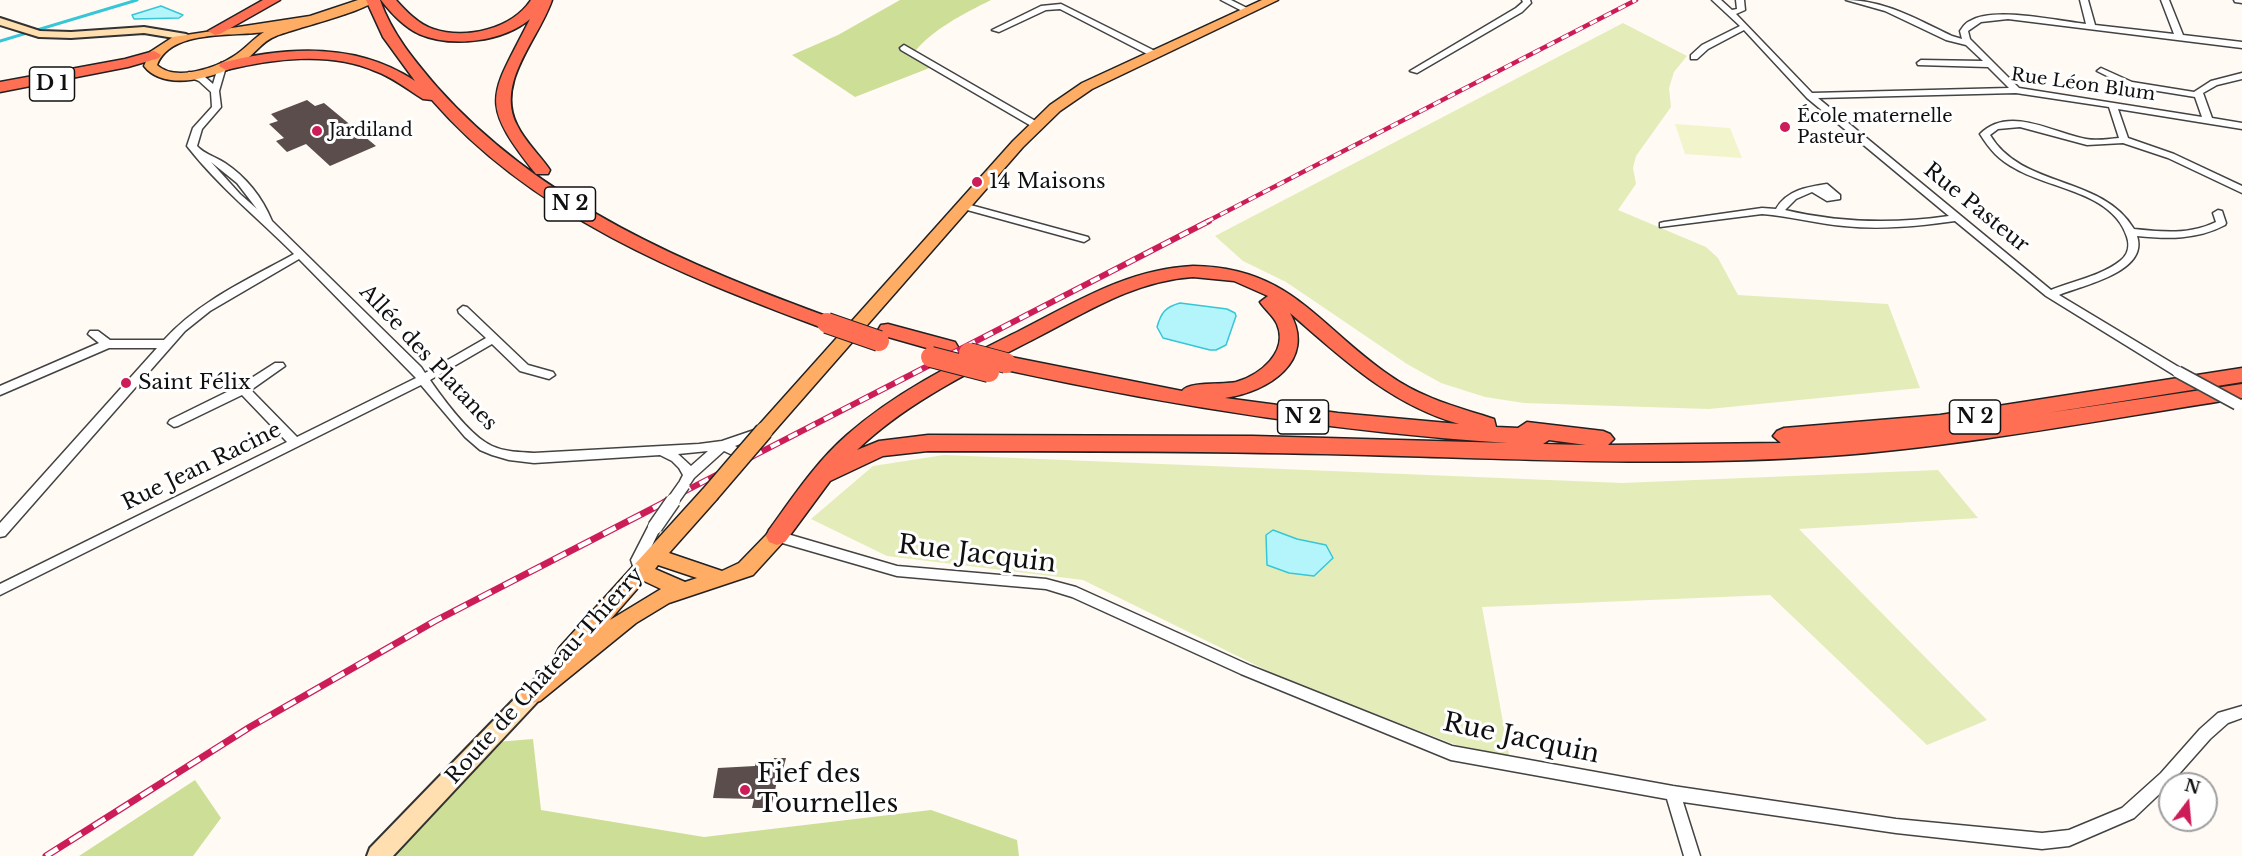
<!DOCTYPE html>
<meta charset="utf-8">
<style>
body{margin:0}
#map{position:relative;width:2242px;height:856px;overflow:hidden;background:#fffaf4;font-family:"Libre Baskerville",serif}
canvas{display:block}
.north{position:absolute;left:2158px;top:772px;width:60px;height:60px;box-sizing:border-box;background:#fff;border:2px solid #9f9f9f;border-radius:50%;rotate:16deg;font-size:16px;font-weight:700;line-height:24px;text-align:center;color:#101010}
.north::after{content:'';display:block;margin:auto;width:21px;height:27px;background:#cc1d58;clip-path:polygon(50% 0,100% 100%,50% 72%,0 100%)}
</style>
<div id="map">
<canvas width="2242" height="856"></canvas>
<div class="north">N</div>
</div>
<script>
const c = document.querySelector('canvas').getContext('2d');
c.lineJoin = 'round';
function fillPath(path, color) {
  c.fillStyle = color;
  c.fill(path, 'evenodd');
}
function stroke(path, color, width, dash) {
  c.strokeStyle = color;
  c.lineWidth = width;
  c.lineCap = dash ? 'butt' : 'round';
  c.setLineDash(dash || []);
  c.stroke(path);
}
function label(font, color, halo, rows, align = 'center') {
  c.font = font + ' "Libre Baskerville",serif';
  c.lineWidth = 6;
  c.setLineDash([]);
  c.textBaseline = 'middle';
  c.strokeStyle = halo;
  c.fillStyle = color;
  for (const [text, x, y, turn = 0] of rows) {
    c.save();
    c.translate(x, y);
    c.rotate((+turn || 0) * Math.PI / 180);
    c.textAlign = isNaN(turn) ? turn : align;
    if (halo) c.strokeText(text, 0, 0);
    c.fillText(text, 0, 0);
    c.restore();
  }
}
const green = new Path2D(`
 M1623 23 1687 56 1674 72 1669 88 1671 107 1636 156 1633 168 1636 184 1618 210 1706 247 1718 258 1738 295 1888 304 1920 388 1709 409 1524 403 1485 397 1441 383 1407 364 1286 282 1243 261 1215 236Z
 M944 455 1622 483 1938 470 1978 518 1799 529 1987 720 1927 745 1770 595 1482 607 1511 766 1284 679 1083 580 887 556 811 519 873 466Z`);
const forest = new Path2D(`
 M900 0H991C963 14 931 30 912 55L932 67 855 97 792 55 838 35Z
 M533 739 541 810 704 837 931 810 1017 840 1019 856H372L496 742Z
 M195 780 221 818 193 856H79Z`);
const pitch = new Path2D(`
 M1675 124 1730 128 1742 158 1685 154Z`);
const water = new Path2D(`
 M161 6 183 15 179 18 134 19 132 15Z
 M1180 303 1227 309 1235 313 1236 316 1226 345 1216 350H1210L1163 338 1157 327C1161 313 1165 307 1180 303Z
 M1273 530 1297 539 1326 545 1333 558 1314 576 1289 573 1267 565 1266 535Z`);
const stream = new Path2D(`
 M0 41 137 0`);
const building = new Path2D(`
 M307 100 315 106 324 103 376 146 330 166 306 144 287 152 276 141 284 138 269 124 278 121 271 114Z
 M774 758H786L781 777H778L771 808H752L754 799 713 798 718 768 755 766 756 762H773Z`);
const street = new Path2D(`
 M1221 0H1231L1253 11 1246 13Z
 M1522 0H1530L1531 3 1522 12 1417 73 1410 71 1516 8 1523 2Z
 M1712 0H1721L1732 10 1737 9 1736 0H1744L1745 10 1736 14 1812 93 2009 88 1988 67 1918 65 1917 63 1921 60 1983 61 1966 45 1946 40 1885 11 1846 0C1885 0 1918 20 1952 36L1962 39 1960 31C1963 27 1965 23 1970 21 1993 6 2059 21 2086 24L2080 0H2088L2095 25 2174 34 2161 0H2169L2183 35 2242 42V48L2008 19 1981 22 1968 31 1970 39 2019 88 2202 117 2195 97 2127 86 2097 71 2101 68 2132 82 2194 92 2211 81 2242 73V79L2217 85 2203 93 2212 118 2242 123V129L2118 109 2128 138 2174 154 2242 186V193L2168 158 2123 143 2087 145 2020 127 1998 129 1990 135C2022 189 2102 175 2134 229 2162 232 2189 235 2216 222L2213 213 2218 210 2222 211 2226 223 2225 225C2196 240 2168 239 2137 236 2149 272 2083 285 2059 295L2182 369 2184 372 2182 375H2174L2046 296 1955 221C1919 226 1882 230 1844 226 1817 224 1790 216 1762 214L1660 227V223L1664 222 1762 208 1776 209C1787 190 1807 187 1827 184L1840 195V199L1827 201 1812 192 1796 199 1785 210C1840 223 1894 224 1949 216L1807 98 1744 30 1708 49 1697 59H1691V55L1702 45 1740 26ZM2016 93 2109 107 2119 138C2108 139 2097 141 2086 139 2053 133 2009 105 1980 134 1990 150 1999 160 2016 169 2050 189 2113 192 2127 237 2130 246 2128 255 2120 261 2101 276 2073 281 2051 290L1818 98Z
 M2234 0H2242V3L2235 2Z
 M1061 4 1157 52 1158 54 1151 56 1060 9 1046 10 999 32 992 30 1041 6Z
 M904 45 1039 123 1041 125 1039 127H1033L901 50 900 48Z
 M222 64 226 67 219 91 221 107 202 129 197 146C204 154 216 157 225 163 246 177 262 197 272 221L421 367 425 373 486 338 459 313 458 310 463 306 467 307 528 365 553 372 555 375 549 379 520 371 492 344 430 380C444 400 470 436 492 446 505 452 520 452 534 453L699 444 722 441 763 427 769 431 767 434 735 446 747 452 749 455 747 458H739L724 451 694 478 690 484H682L680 481 683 475 679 468 672 461 660 455 534 463 509 460 492 455 480 450 465 437 421 385 0 595V584L287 442 242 395 178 426 174 427 168 423 170 420 239 386 275 363H283L285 366 251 390 297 437 416 378 299 259 210 311 185 331 5 536 0 537V523L157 348H109L0 395V386L99 343 88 334 90 331H98L110 340H164C199 301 249 279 294 254 258 218 219 187 187 146L193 128 212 107 211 92 199 81 185 75 189 72 205 77 213 84 218 67ZM211 162 237 183 257 209 240 194ZM708 451 691 466 678 454Z
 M963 203 1088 237 1089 239 1084 242 960 208 958 206Z
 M655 522 660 523 661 527 645 560 648 571 646 575 641 576 636 575 631 560 650 523Z
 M777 531 897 566 1046 579 1076 587 1251 666 1452 746 1673 786 1896 819 2042 833 2069 830 2122 808 2161 773 2200 729 2218 713 2242 706V718L2228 723 2210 739 2171 783 2134 818 2069 846 2042 849 1896 833 1683 802 1700 856H1684L1667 799 1451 760 1241 674 1072 597 1046 589 897 576 772 540 770 536 772 532Z`);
const secondary = new Path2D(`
 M0 18 40 31 71 32 144 27 186 34 192 37 186 40 144 33 71 38 39 37 0 25Z
 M532 685 539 688 542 694 539 700 393 856H367L370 848 525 688Z`);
const primary = new Path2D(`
 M358 0H376C364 12 296 28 276 36 262 41 255 54 243 62 218 77 165 93 144 66L150 52 173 37 310 16ZM264 32C253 39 245 49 234 56 216 68 175 82 157 65 171 29 232 37 264 32Z
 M1262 0H1278L1092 89 1060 111 1023 147 770 436H758L755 431 758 426 1013 141 1050 105 1082 83Z
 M710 487 717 489 719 494 717 499 669 553 722 571 739 563 770 531 777 528 784 531 787 536 784 541 753 575 669 603 636 623 540 701 532 703 524 701 521 694 524 687 559 660 556 654 559 648 703 489ZM658 565 697 578 685 582 655 569ZM644 581 661 589 610 620Z`);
const highway = new Path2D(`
 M263 0H280L220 34 215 35 208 31Z
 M366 0H380C392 34 414 60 437 87 542 205 689 266 834 319L837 323 834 327H820C680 275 532 215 432 100L423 99C407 89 392 77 375 71 329 51 273 59 226 70L219 66 221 63C286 46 357 42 415 81L383 37Z
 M381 0H396C406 11 418 24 433 29 466 40 512 29 531 0H552C539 39 495 82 517 125 525 142 540 155 550 170L548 174H536C477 100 491 97 530 19 503 42 452 48 419 34 404 27 391 13 381 0Z
 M154 51 161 55 159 58 128 67 0 92V82L125 59Z
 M1193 266C1290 267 1317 325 1389 375 1421 398 1457 407 1494 419L1496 427 1518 428 1527 422 1603 431 1610 434 1614 439 1608 445 1781 443 1773 436 1777 431 1784 428 1940 415 2242 368V382L2047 413 2242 384V398C2105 419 1967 446 1829 456 1675 467 1519 459 1365 455 1219 451 1074 451 928 451L883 456 830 481 785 542 777 545 769 542 766 536 769 530C793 497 816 462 847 435 898 390 959 361 1019 331 1076 302 1128 269 1193 266ZM1193 277 1234 281 1268 296 1260 302C1265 310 1273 315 1277 324 1289 352 1260 375 1236 382 1223 385 1189 381 1182 391L1006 356 999 358 996 363 999 368 1006 370C1172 406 1338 432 1508 443L1253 436 928 435 879 441 857 450C908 401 974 370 1036 338 1087 312 1134 281 1193 277ZM1290 313C1343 359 1390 404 1459 424L1338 413 1225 398C1268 392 1317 361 1290 313ZM1549 440 1586 445 1543 444Z
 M888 324 955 342 958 347 955 352 948 354 881 335 878 330 881 325Z`);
const railFar2 = new Path2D(`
 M1206 222 1636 0`);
const railFar1 = new Path2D(`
 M664 502 1209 221`);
const rail = new Path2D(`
 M46 856 250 727 435 621 667 501`);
const streetBridgeFar1 = new Path2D(`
 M2178 372 2237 404
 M672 502 684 485`);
const streetBridge = new Path2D(`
 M655 527 673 501`);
const primaryBridge = new Path2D(`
 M710 494 764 431`);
const highwayBridge = new Path2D(`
 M827 323 879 341
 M969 353 1006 363
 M931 357 989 372`);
const markers = [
 [1785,127,6,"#cc1d58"],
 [317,131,6,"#cc1d58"],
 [977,182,6,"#cc1d58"],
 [126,383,6,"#cc1d58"],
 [745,790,6,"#cc1d58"]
];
const farStreetnames = [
 ["Rue Léon Blum",2083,85,8]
];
const farPoinames = [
 ["École maternelle",1797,117],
 ["Pasteur",1797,138],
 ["Jardiland",329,131]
];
const shields = [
 [52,84,45],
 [570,204,51],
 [1303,417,51],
 [1975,417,51]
];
const shieldNames = [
 ["D 1",52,84],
 ["N 2",570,204],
 ["N 2",1303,417],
 ["N 2",1975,417]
];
const poiNames = [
 ["14 Maisons",989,182],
 ["Saint Félix",138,383]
];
const streetNames = [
 ["Rue Pasteur",1976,208,39],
 ["Allée des Platanes",428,358,47],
 ["Rue Jean Racine",202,467,-26],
 ["Route de Château-Thierry",545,676,-48]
];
const nearStreetnames = [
 ["Rue Jacquin",977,555,7],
 ["Rue Jacquin",1521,739,12]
];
const nearPoinames = [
 ["Fief des",757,775],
 ["Tournelles",757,805]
];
fillPath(green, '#e4edb9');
fillPath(forest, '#cddf97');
fillPath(pitch, '#f2f4cc');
fillPath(water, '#b4f5fb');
stroke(water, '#36c6d7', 1.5);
stroke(stream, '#36c6d7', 3);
fillPath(building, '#5a4d4c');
stroke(street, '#434343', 3);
stroke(secondary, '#323232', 4);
stroke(primary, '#212121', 3);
stroke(highway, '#212121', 3);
fillPath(street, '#fff');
fillPath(secondary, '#ffdfaf');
fillPath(primary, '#ffac64');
fillPath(highway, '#fe6f53');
stroke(railFar2, '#cc1d58', 4.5);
stroke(railFar1, '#cc1d58', 6);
stroke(rail, '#cc1d58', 7);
stroke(railFar2, '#fff', 3, [8]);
stroke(railFar1, '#fff', 4, [10]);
stroke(rail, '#fff', 4.5, [14]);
stroke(streetBridgeFar1, '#434343', 14, []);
stroke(streetBridge, '#434343', 17, []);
stroke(primaryBridge, '#212121', 20, []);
stroke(highwayBridge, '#212121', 22, []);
stroke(streetBridgeFar1, '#fff', 11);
stroke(streetBridge, '#fff', 14);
stroke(primaryBridge, '#ffac64', 17);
stroke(highwayBridge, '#fe6f53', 20);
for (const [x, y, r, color] of markers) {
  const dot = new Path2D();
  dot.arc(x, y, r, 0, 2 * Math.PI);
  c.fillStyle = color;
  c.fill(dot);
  stroke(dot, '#fff', 2);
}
label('18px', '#101010', '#fff', farStreetnames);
label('18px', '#101010', '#fff', farPoinames, 'left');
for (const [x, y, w] of shields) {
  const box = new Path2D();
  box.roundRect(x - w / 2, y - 17, w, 34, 4.5);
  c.fillStyle = '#fff';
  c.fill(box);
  stroke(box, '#101010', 1.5);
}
label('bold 20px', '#101010', null, shieldNames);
label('21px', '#101010', '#fff', poiNames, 'left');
label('21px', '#101010', '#fff', streetNames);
label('26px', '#101010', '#fff', nearStreetnames);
label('26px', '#101010', '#fff', nearPoinames, 'left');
</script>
